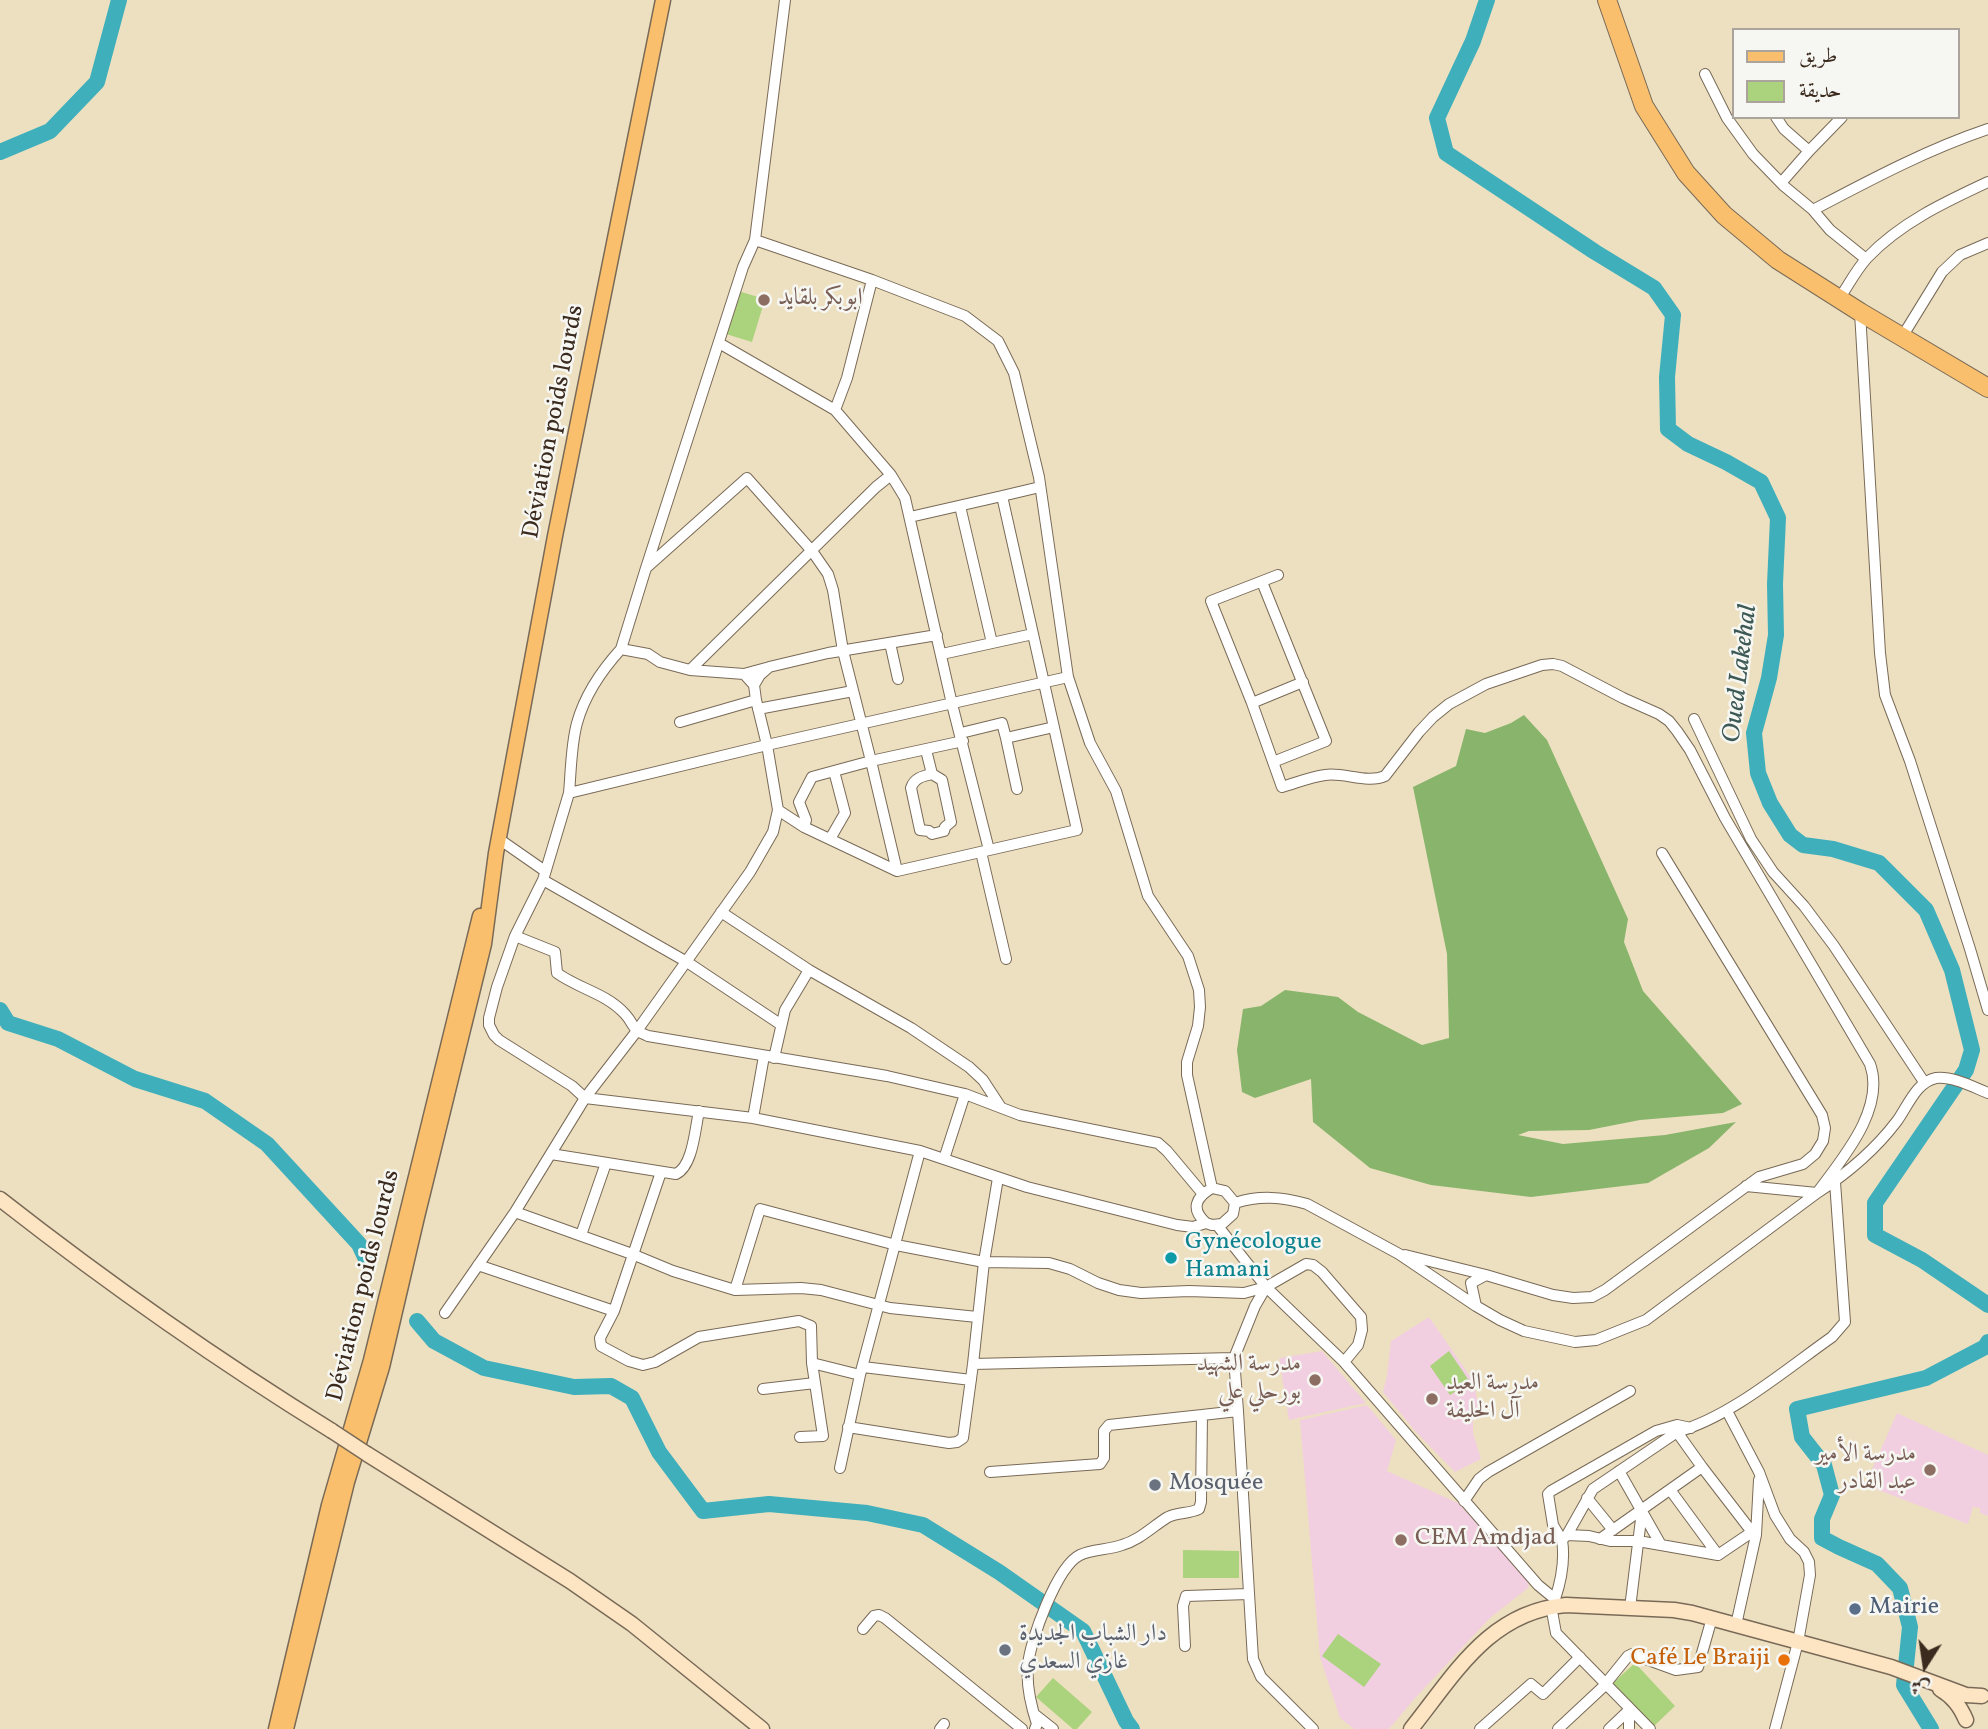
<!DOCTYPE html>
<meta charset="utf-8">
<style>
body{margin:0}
#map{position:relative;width:1988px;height:1729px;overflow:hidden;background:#ede0c0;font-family:Vollkorn,Amiri,serif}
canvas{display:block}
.legend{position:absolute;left:1732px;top:28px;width:228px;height:91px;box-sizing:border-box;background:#f6f6f2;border:2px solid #aba49d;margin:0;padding:9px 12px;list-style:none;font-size:21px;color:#3b2a1e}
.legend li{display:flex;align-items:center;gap:14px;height:35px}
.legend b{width:35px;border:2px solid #aba49d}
.north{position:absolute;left:1890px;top:1631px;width:70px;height:70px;-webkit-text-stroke:5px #f6f6f2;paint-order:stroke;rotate:192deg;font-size:19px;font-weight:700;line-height:28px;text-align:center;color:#3b2a1e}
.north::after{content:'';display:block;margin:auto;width:24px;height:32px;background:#3b2a1e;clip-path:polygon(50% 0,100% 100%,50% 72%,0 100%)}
</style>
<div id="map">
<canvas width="1988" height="1729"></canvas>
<ul class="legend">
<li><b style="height:9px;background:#f9bf6c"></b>طريق</li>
<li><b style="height:19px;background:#abd27c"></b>حديقة</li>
</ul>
<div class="north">ش</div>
</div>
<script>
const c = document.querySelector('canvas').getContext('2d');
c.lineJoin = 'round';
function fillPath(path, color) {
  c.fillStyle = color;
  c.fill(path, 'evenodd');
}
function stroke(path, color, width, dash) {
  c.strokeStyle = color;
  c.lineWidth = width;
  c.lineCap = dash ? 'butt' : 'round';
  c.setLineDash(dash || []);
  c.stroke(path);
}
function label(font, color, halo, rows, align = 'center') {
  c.font = font + ' Vollkorn,Amiri,serif';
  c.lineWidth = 5;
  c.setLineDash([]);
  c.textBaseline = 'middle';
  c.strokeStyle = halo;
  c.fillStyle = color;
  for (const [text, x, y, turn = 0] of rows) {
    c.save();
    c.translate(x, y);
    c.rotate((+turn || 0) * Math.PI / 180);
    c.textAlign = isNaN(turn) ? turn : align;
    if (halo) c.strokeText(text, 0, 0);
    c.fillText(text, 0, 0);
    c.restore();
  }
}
const built = new Path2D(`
 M1429 1317 1474 1382 1478 1405 1473 1415V1433L1481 1459 1455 1472 1416 1432 1383 1392 1387 1376 1391 1341Z
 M1322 1351 1366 1403 1289 1420 1279 1358Z
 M1367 1405 1396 1440 1387 1471 1458 1503 1527 1577 1529 1587 1490 1618 1416 1697 1389 1729H1354L1340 1718 1320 1657 1300 1420Z
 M1897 1413 1988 1455V1516L1980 1513V1508L1973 1507 1968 1524 1865 1485Z`);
const green = new Path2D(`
 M738 291 765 299 752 342 726 334Z
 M1449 1351 1470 1382 1450 1395 1430 1366Z
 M1183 1550 1239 1551V1578H1183Z
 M1338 1634 1381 1664 1364 1687 1322 1656Z
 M1635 1663 1675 1706 1653 1727 1613 1683Z
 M1053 1678 1092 1712 1077 1729H1073L1036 1697Z`);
const forest = new Path2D(`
 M1524 715 1547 740 1628 919 1624 942 1643 991 1742 1104 1723 1113 1640 1120 1589 1130 1529 1131 1518 1135 1563 1144 1665 1135 1736 1122 1709 1148 1648 1183 1531 1197 1431 1185 1370 1168 1313 1122 1311 1079 1255 1098 1242 1092 1237 1050 1243 1009 1261 1006 1285 990 1338 997 1358 1012 1422 1045 1449 1038 1447 954 1413 787 1456 766 1466 729 1485 733 1511 723Z`);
const river = new Path2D(`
 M1487 0 1473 41 1437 118 1446 153 1595 252 1654 288 1673 315 1667 377 1668 429 1688 444 1726 462 1761 482 1778 518 1775 584 1776 635 1769 678 1754 733 1758 773 1770 803 1790 835 1803 845 1833 849 1879 863 1926 910 1952 970 1972 1050 1966 1070 1875 1203V1235L1922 1260 1988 1305
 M0 152 50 131 97 82 119 0
 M0 1010 8 1023 58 1039 135 1079 205 1101 267 1144 359 1244 366 1259
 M417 1321 434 1341 484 1368 574 1387 611 1386 632 1398 659 1452 703 1511 769 1504 867 1513 923 1525 999 1572 1083 1631 1126 1721 1132 1729
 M1931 1729 1904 1685 1910 1627 1900 1588 1877 1564 1839 1547 1822 1538V1519L1832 1495 1824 1465 1802 1437 1797 1409 1926 1378 1985 1347 1988 1342`);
const street = new Path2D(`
 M785 0 755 240 872 280 965 316 998 341 1014 373 1039 477 1068 677 1090 743 1116 791 1148 896 1188 956 1199 990 1200 1007 1198 1026 1187 1062V1075L1212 1188
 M1705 74 1727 118 1753 154 1784 186 1813 210 1830 230 1866 259
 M1776 117 1784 129 1809 151
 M1781 183 1809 151 1842 117
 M1813 210C1870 180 1926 150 1988 129
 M1839 299C1848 286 1856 270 1867 258 1900 223 1945 202 1988 182
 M1860 312 1880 653 1885 695 1910 761 1970 949 1988 1010
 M1902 337 1942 272 1960 255 1988 243
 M719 343 835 410 891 475
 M835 410 847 378 872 280
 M1002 496 1040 487
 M960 506 992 643
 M646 568 743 267 755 240
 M1278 575 1211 601 1252 703 1282 787C1296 783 1310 777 1325 775 1344 772 1367 784 1385 776L1419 732 1433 717 1449 704 1486 684 1542 665 1553 664 1562 666 1623 698 1659 714 1669 721 1677 731 1690 750 1725 818 1870 1064C1886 1109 1842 1159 1817 1193L1746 1186
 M1262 582 1326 741 1273 762
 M890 643 898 679
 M621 649 646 568 747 478 812 551 828 574 833 590 843 651 871 761 834 771
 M942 654 1033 634
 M690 670 744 674 766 668
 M1068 677 767 745 569 793 543 880 515 936 497 987 489 1018V1025L494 1035 499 1040 572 1086 585 1098 753 1118 920 1151 1027 1187 1177 1225 1193 1227 1206 1223 1212 1225 1222 1224 1233 1214 1235 1203 1225 1191 1212 1188C1196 1197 1190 1209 1206 1223
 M754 685 760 675 769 667 828 653 937 635
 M756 700 767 745 778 810 804 827 897 871 871 761 963 741
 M1252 703 1303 682
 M758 709 853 691
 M1694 719 1751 839 1773 872 1804 906 1834 946 1924 1082
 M680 722 756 700 754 685 744 674
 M961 733 1002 723 1006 738
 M926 750 932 774 942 780 951 822 945 827 944 831 932 834 929 831 920 830 911 788C914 778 923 776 932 774
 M1017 789 1006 738 1054 727
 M569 793C571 771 571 745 577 723 585 694 601 671 621 649L648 654 660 662 690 670 876 487 891 475 905 498 952 704 989 850
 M804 827 806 820 799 802 812 777 834 771 845 813 830 839
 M499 839 545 871
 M981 852 1006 959
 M897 871 1077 830 1002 496 910 517
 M543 880 687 962 780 1024
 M721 912 809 970 911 1028 969 1067 983 1080 1000 1106
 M515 936 555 952 557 973C579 989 606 993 625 1014 636 1026 630 1029 648 1036L887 1076 965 1094 1020 1115 1158 1143 1167 1151 1203 1194
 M774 1058 785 1010 809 970
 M753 1118 764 1056
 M551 1154 676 1174C693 1166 695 1129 699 1111
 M944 1159 965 1094
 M661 1172 614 1311 600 1338 601 1346 629 1361 643 1365 655 1362 699 1337 799 1321 811 1326 812 1363 823 1436 800 1437
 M1235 1203C1260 1195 1282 1197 1307 1204L1399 1254 1476 1306 1500 1320 1524 1331 1575 1342 1596 1340 1646 1320 1817 1193C1848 1173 1875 1150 1897 1121 1908 1106 1916 1082 1936 1078 1952 1076 1973 1087 1988 1093
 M515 1212 632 1254 673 1271 735 1290 801 1288 821 1290 890 1308 977 1317
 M1217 1225 1266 1287
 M581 1235 606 1163
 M1405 1255 1486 1275 1553 1295 1573 1298 1592 1297 1605 1290 1759 1177 1803 1164 1815 1154 1823 1141 1825 1128 1822 1115 1662 853
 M478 1265 614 1311
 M735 1290 760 1209 896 1245 984 1262 1049 1263 1070 1269 1098 1283 1119 1290 1141 1293 1189 1291 1244 1293 1266 1287 1306 1264 1313 1265 1322 1272 1361 1317 1362 1330 1358 1345 1344 1362
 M1476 1306 1471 1283 1486 1275
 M445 1313 515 1212 585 1098 636 1032 750 872 773 832 778 810
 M812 1363 860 1375
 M973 1364 1234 1358
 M863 1367 971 1380
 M763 1389 815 1383
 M1238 1411 1234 1358 1255 1306 1266 1287 1344 1362 1538 1585 1555 1599V1603
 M1727 1411 1759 1472 1775 1515 1790 1539 1804 1552 1809 1562 1810 1575 1798 1642 1775 1729
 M848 1427 949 1443 957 1442 963 1438 973 1364 984 1262 998 1178
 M1677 1432 1702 1467 1752 1532
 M840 1468 860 1375 920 1151
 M1619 1471 1661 1545
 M990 1472 1100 1464 1104 1458V1431L1109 1425 1202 1415
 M1671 1491 1718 1555
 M1587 1498 1613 1530
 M1464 1501 1479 1479 1488 1472 1630 1391
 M1567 1535 1589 1536 1610 1541H1638L1718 1555 1752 1532 1756 1535
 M1600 1539 1702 1467
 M1562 1540 1553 1525 1548 1494 1551 1491 1656 1431 1677 1425 1691 1428
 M1555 1599C1561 1581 1565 1559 1562 1540L1567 1535 1593 1489 1677 1432C1732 1416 1785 1370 1832 1337L1845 1322 1835 1182
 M1551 1606 1556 1633 1650 1729
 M1630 1608 1642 1511
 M1736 1625 1756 1535 1759 1480
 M863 1629 874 1616 879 1615 885 1618 1022 1729
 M1185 1646 1183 1606 1186 1596 1249 1594
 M1034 1714 1053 1729
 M940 1729 944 1724
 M1035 1729 1037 1724C1031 1706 1026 1685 1028 1665 1030 1641 1057 1566 1080 1555 1092 1549 1109 1550 1122 1545 1140 1540 1153 1526 1168 1517 1178 1512 1189 1514 1199 1509L1201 1502 1202 1415 1238 1411 1253 1659 1261 1677 1313 1729
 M1480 1729 1531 1684 1543 1694 1580 1657
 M1558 1729 1603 1687 1628 1656 1632 1654 1676 1670 1698 1667 1712 1618
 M1609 1729 1629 1710
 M1629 1729V1710`);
const secondary = new Path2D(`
 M0 1199C106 1282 217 1360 332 1431
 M367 1454 570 1581 632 1624 762 1729
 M1940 1689C1953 1697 1960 1706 1966 1720
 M1411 1729C1455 1674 1489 1612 1566 1605L1674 1610 1692 1613 1891 1667 1966 1695 1982 1696`);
const primary = new Path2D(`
 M276 1729 329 1505 371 1360 480 916
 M286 1729 347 1482 382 1367 417 1217 484 944 496 853 555 536 663 0`);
const highway = new Path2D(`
 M1607 0 1644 106 1686 173 1724 215 1778 260 1860 312 1988 388`);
const secondaryBridge = new Path2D(`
 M332 1431 367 1454`);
const markers = [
 [764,300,7,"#8d6e63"],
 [1171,1258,7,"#0f9aa8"],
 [1315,1380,7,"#8d6e63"],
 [1432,1399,7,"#8d6e63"],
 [1930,1470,7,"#8d6e63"],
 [1155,1485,7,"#6b7280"],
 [1401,1540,7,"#8d6e63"],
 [1855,1609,7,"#5c6f8a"],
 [1005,1650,7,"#6b7280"],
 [1784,1660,7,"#e8710a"]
];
const educationNames = [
 ["ابوبكر بلقايد",778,300],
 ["مدرسة الشهيد",1301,1366,"right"],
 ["بورحلي علي",1301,1394,"right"],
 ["مدرسة العيد",1446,1385],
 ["آل الخليفة",1446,1413],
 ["مدرسة الأمير",1916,1456,"right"],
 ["عبد القادر",1916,1484,"right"],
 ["CEM Amdjad",1415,1540]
];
const streetNames = [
 ["Déviation poids lourds",555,422,-79],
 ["Déviation poids lourds",365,1286,-76]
];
const cultureNames = [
 ["Gynécologue",1185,1244],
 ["Hamani",1185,1272]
];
const worshipNames = [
 ["Mosquée",1169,1485],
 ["دار الشباب الجديدة",1019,1636],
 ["غازي السعدي",1019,1664]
];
const serviceNames = [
 ["Mairie",1869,1609]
];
const foodNames = [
 ["Café Le Braiji",1770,1660]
];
const waterNames = [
 ["Oued Lakehal",1742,674,-83]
];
fillPath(built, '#f2cfe0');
fillPath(green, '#abd27c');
fillPath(forest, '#88b46c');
stroke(river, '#3fafbb', 16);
stroke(street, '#796a57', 12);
stroke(secondary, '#796a57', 17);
stroke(primary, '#796a57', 17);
stroke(highway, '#796a57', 20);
stroke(street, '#fff', 10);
stroke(secondary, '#fde5c4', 14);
stroke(primary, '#f9bf6c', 14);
stroke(highway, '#f9bf6c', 18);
stroke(secondaryBridge, '#796a57', 17, []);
stroke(secondaryBridge, '#fde5c4', 14);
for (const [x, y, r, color] of markers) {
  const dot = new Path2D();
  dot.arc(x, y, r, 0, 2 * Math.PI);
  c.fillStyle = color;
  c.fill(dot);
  stroke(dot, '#f6f6f2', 2.5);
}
label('24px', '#785e54', '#f6f6f2', educationNames, 'left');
label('24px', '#3b2a1e', '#f6f6f2', streetNames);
label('24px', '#0d838f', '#f6f6f2', cultureNames, 'left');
label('24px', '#5b616d', '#f6f6f2', worshipNames, 'left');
label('24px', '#4e5e75', '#f6f6f2', serviceNames, 'left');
label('24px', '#c56008', '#f6f6f2', foodNames, 'right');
label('italic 26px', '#3c5955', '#f6f6f2', waterNames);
</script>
